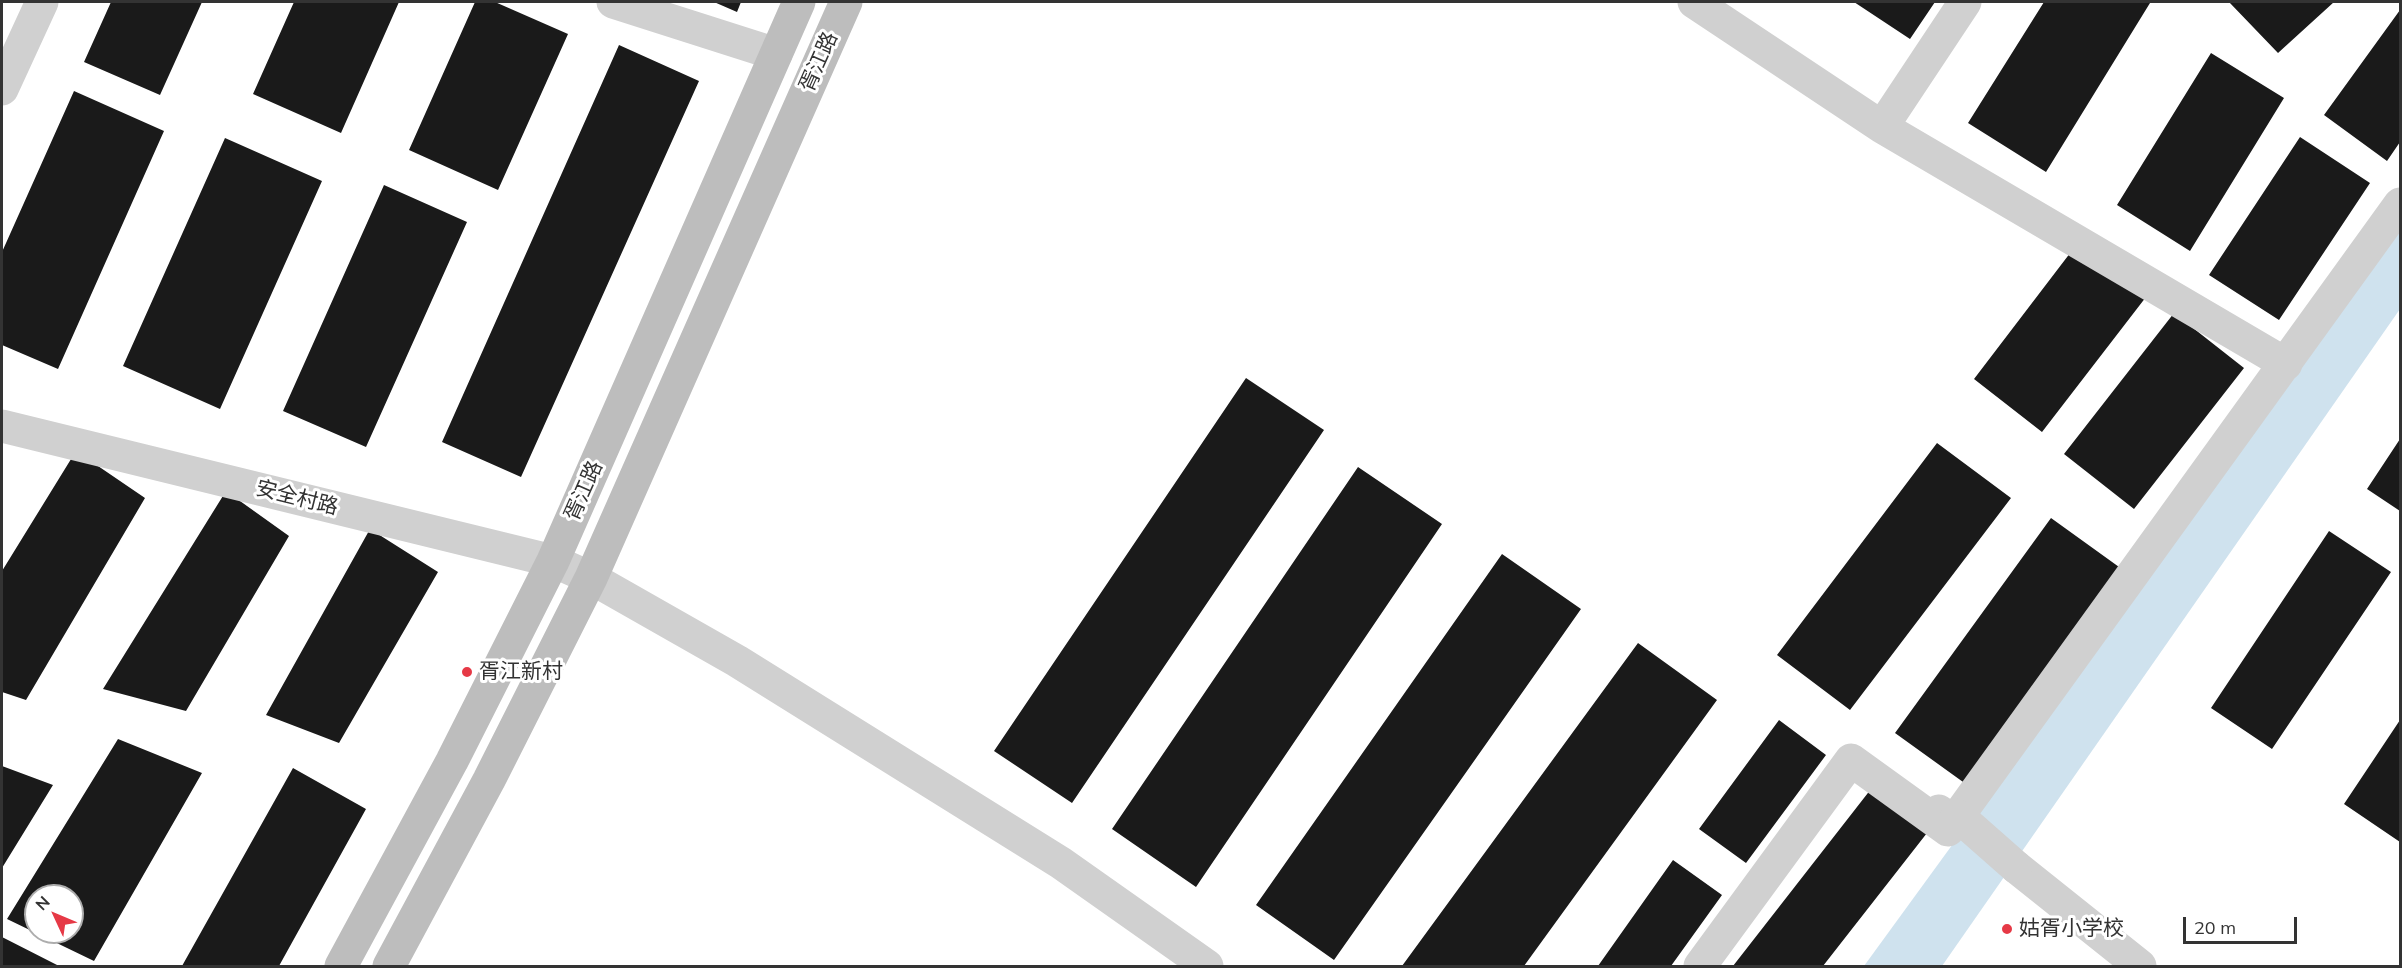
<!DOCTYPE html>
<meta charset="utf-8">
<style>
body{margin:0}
#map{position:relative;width:2402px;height:968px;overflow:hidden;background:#fff;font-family:Mulish,sans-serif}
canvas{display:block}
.frame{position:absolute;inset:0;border:3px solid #333;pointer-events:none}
.north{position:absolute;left:24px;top:884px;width:60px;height:60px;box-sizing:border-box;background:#fff;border:2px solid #adadad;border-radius:50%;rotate:314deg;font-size:16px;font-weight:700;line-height:24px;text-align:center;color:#333}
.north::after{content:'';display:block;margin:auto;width:21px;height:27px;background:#e63946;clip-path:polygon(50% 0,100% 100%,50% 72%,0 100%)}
.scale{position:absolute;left:2183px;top:917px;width:114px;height:27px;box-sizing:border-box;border:3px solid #333;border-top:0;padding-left:8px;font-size:18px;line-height:21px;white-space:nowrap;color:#333;-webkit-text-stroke:4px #fff;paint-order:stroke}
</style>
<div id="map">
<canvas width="2402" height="968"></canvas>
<div class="frame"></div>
<div class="north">N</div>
<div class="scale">20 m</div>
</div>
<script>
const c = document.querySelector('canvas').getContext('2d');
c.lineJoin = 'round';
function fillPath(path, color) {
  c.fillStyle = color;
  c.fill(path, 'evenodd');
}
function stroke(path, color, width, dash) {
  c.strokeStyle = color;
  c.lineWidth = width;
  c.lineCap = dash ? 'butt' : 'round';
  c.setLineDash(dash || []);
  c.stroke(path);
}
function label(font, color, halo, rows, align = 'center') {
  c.font = font + ' Mulish,"Noto Sans SC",sans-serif';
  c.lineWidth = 6;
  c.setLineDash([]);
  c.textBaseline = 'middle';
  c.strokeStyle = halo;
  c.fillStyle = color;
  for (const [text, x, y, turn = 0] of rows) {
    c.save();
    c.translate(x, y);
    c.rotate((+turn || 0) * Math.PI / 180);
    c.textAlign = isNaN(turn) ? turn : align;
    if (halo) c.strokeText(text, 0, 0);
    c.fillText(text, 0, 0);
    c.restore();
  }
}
const water = new Path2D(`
 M2400 230V309L1942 966H1864Z`);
const building = new Path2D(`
 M111 2H202L160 95 84 62Z
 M294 2H399L341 133 253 94Z
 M475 2H495L568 34 498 190 409 150Z
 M714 2H741L737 12Z
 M1854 2H1935L1910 39Z
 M2044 2 2150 3 2046 172 1968 123Z
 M2229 2H2334L2278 53Z
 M2400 10V142L2387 161 2324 115Z
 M619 45 699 81 521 477 442 442Z
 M2211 53 2284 98 2190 251 2117 205Z
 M74 91 164 131 58 369 2 345V252Z
 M2300 137 2370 183 2279 320 2209 275Z
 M225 138 322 181 220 409 123 366Z
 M384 185 467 222 366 447 283 411Z
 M2077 244 2146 297 2042 432 1974 379Z
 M2174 313 2244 368 2134 509 2064 454Z
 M1246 378 1324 430 1072 803 994 751Z
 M2400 439V511L2367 489Z
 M1937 443 2011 498 1850 710 1777 655Z
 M76 451 145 498 26 700 2 692V571Z
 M1358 467 1442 524 1196 887 1112 829Z
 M226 491 289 536 186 711 103 689Z
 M2051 518 2126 572 1970 787 1895 733Z
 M370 529 438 572 339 743 266 715Z
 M2329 531 2391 572 2272 749 2211 708Z
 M1502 554 1581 609 1334 960 1256 905Z
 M1638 643 1717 700 1524 966H1402Z
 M1779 720 1826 755 1746 863 1699 829Z
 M2400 720V842L2344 804Z
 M118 739 202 773 94 961 7 919ZM36 896H72V932H36Z
 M2 766 53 785 2 868Z
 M293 768 366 809 279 966H182Z
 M1871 789 1927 833 1823 966H1733Z
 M1673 860 1722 895 1671 966H1598Z
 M2 937 59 966H2Z`);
const minor = new Path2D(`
 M613 2 776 54
 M1694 2 1882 127 2286 364
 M2 89 42 2
 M1882 127 1965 2
 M591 578 737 661 1061 863 1207 966
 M1948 830 2400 204
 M2016 867 2140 966
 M1700 966 1851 760 1948 830 1939 811`);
const tertiary = new Path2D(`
 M2 426 553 561 591 578`);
const secondary = new Path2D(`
 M341 966 452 761 553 561 799 2
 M389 966 489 780 591 578 846 2`);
const minorBridge = new Path2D(`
 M1957 815 2016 867`);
const markers = [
 [467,672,6,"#e63946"],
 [2007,929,6,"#e63946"]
];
const streetNames = [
 ["胥江路",819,62,-66],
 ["胥江路",584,491,-66],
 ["安全村路",297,498,14]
];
const poiNames = [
 ["胥江新村",479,672],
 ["姑胥小学校",2019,929]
];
fillPath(water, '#cfe2ee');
fillPath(building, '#1a1a1a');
stroke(minor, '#d0d0d0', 33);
stroke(tertiary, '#d0d0d0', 33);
stroke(secondary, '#bdbdbd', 33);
stroke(minorBridge, '#d0d0d0', 33);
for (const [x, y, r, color] of markers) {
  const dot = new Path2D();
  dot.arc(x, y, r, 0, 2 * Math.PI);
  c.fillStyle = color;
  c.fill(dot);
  stroke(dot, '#fff', 2);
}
label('21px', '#333', '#fff', streetNames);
label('21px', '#333', '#fff', poiNames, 'left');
</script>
